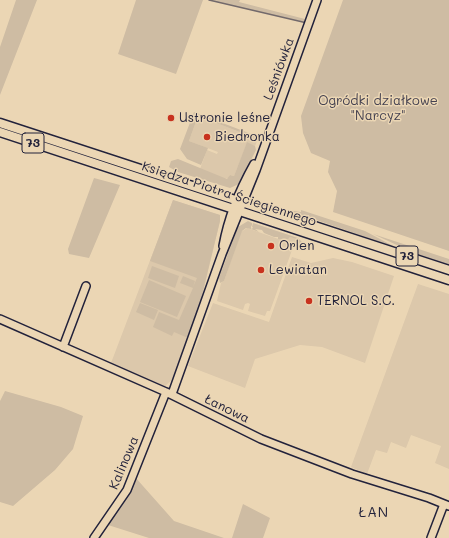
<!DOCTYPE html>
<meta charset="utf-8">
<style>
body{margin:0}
canvas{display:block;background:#ebd6b4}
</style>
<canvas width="449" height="538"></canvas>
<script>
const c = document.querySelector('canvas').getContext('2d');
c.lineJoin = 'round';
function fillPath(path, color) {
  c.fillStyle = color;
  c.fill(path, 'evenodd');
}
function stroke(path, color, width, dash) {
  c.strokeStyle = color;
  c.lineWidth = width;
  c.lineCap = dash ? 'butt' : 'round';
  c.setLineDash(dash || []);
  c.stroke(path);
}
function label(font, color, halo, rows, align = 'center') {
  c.font = font + ' Mali,sans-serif';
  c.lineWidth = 3;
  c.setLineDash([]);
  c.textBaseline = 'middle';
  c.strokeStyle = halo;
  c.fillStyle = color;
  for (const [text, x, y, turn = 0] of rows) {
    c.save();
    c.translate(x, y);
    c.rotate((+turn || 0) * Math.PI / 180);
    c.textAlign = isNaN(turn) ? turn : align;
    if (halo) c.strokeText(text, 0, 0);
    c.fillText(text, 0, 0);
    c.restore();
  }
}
const built = new Path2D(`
 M198 116 258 139 255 146 247 143 234 176 230 175 229 178 224 179 200 169 207 150 217 154 218 152 189 141Z
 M173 200 220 215V221L199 309 172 380 165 386 111 363Z
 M247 228 284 241 290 237 296 239 270 311H267L265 316 248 311 250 304 248 303 245 304 243 310 217 301 221 283 224 281 241 232Z
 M292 257 311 263 333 258 352 262 394 276 365 363 322 347 300 345 255 359 245 388 188 366 213 303 269 322Z
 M418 284 449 294V469L435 463 441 446 411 435 406 448 391 442 387 453 376 450 367 474 351 467Z`);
const green = new Path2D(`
 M16 0H37L0 95V47Z
 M136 0H203L176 74 118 54Z
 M209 0H240L239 2 305 19 304 22Z
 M343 0H449V251L333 212 337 191 328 172 330 161 311 153 303 133 301 116Z
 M194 112 259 137 258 139 198 116 189 141 208 148 201 165 187 159 180 149Z
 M247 142 255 146 256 150 239 184 230 188 178 172 169 167 171 161 178 159 227 179 230 175 234 176Z
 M94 178 120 185 89 258 69 254 68 249Z
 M173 200 220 215V221L199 307 188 338 174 332 172 336 153 327 159 312 179 320 193 288 180 283 183 276 195 281 193 287 197 278 150 261Z
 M258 200 287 210 301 212V210L365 231 395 247Z
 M254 211 449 273V277L254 212Z
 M248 221 252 223 253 227V223L298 238 305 245 302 250H298L294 246 296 239 290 237C286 242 283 240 278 239V237H274L275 235 274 237 264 233 262 230 255 229 259 232 251 229 253 228 251 225V229L246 228 242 231 224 281 220 283 219 278 238 227Z
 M373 234 449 259V265L412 252Z
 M152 266 179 276 175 288 148 278Z
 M149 280 186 296 177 317 140 302Z
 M140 303 158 310 154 320 136 312Z
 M5 391 61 407 83 416 73 449 55 470 13 506 0 502V401Z
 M135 477 174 521 224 538H149L108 525 127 495Z
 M243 504 270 518 263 538H232Z`);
const stream = new Path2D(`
 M209 0 307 23`);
const minor = new Path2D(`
 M223 246C228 218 240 189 254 164
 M0 319 166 392 261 439 352 474 429 498 449 506
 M63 347 86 286
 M172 394 222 254 256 170 317 0
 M94 538 127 490 166 392
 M431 538 444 504`);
const major = new Path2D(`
 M0 123 449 270
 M0 132 449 280`);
const markers = [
 [171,118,4,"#c8321e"],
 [207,137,4,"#c8321e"],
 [271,246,4,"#c8321e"],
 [261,270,4,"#c8321e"],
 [309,301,4,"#c8321e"]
];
const shields = [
 [33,143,22],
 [407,256,22]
];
const shieldNames = [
 ["73",33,143],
 ["73",407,256]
];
const streetNames = [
 ["Leśniówka",279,69,-70],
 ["Księdza Piotra Ściegiennego",229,194,18],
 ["Łanowa",227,409,26],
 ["Kalinowa",124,463,-67]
];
const parkNames = [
 ["Ogródki działkowe",378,101],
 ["\"Narcyz\"",378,116]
];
const poiNames = [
 ["Ustronie leśne",179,118],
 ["Biedronka",215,137],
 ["Orlen",279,246],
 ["Lewiatan",269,270],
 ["TERNOL S.C.",317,301]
];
const neighbourhoodNames = [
 ["ŁAN",374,513]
];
fillPath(built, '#dcc8ab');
fillPath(green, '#cebca3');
stroke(stream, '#72696b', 1.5);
stroke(minor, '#22223b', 10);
stroke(major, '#22223b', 11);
stroke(minor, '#ebd6b4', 7);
stroke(major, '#ebd6b4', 8);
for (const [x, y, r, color] of markers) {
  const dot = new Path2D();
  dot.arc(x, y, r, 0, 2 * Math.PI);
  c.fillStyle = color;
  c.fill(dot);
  stroke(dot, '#ebd6b4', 1.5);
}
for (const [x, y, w] of shields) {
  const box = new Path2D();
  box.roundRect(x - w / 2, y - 10, w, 20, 3);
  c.fillStyle = '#ebd6b4';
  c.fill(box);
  stroke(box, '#22223b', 1);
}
label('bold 12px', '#22223b', null, shieldNames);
label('13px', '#22223b', '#ebd6b4', streetNames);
label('13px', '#444150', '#ebd6b4', parkNames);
label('13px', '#22223b', '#ebd6b4', poiNames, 'left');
c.letterSpacing = '1px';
label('14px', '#22223b', '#ebd6b4', neighbourhoodNames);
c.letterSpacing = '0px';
</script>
